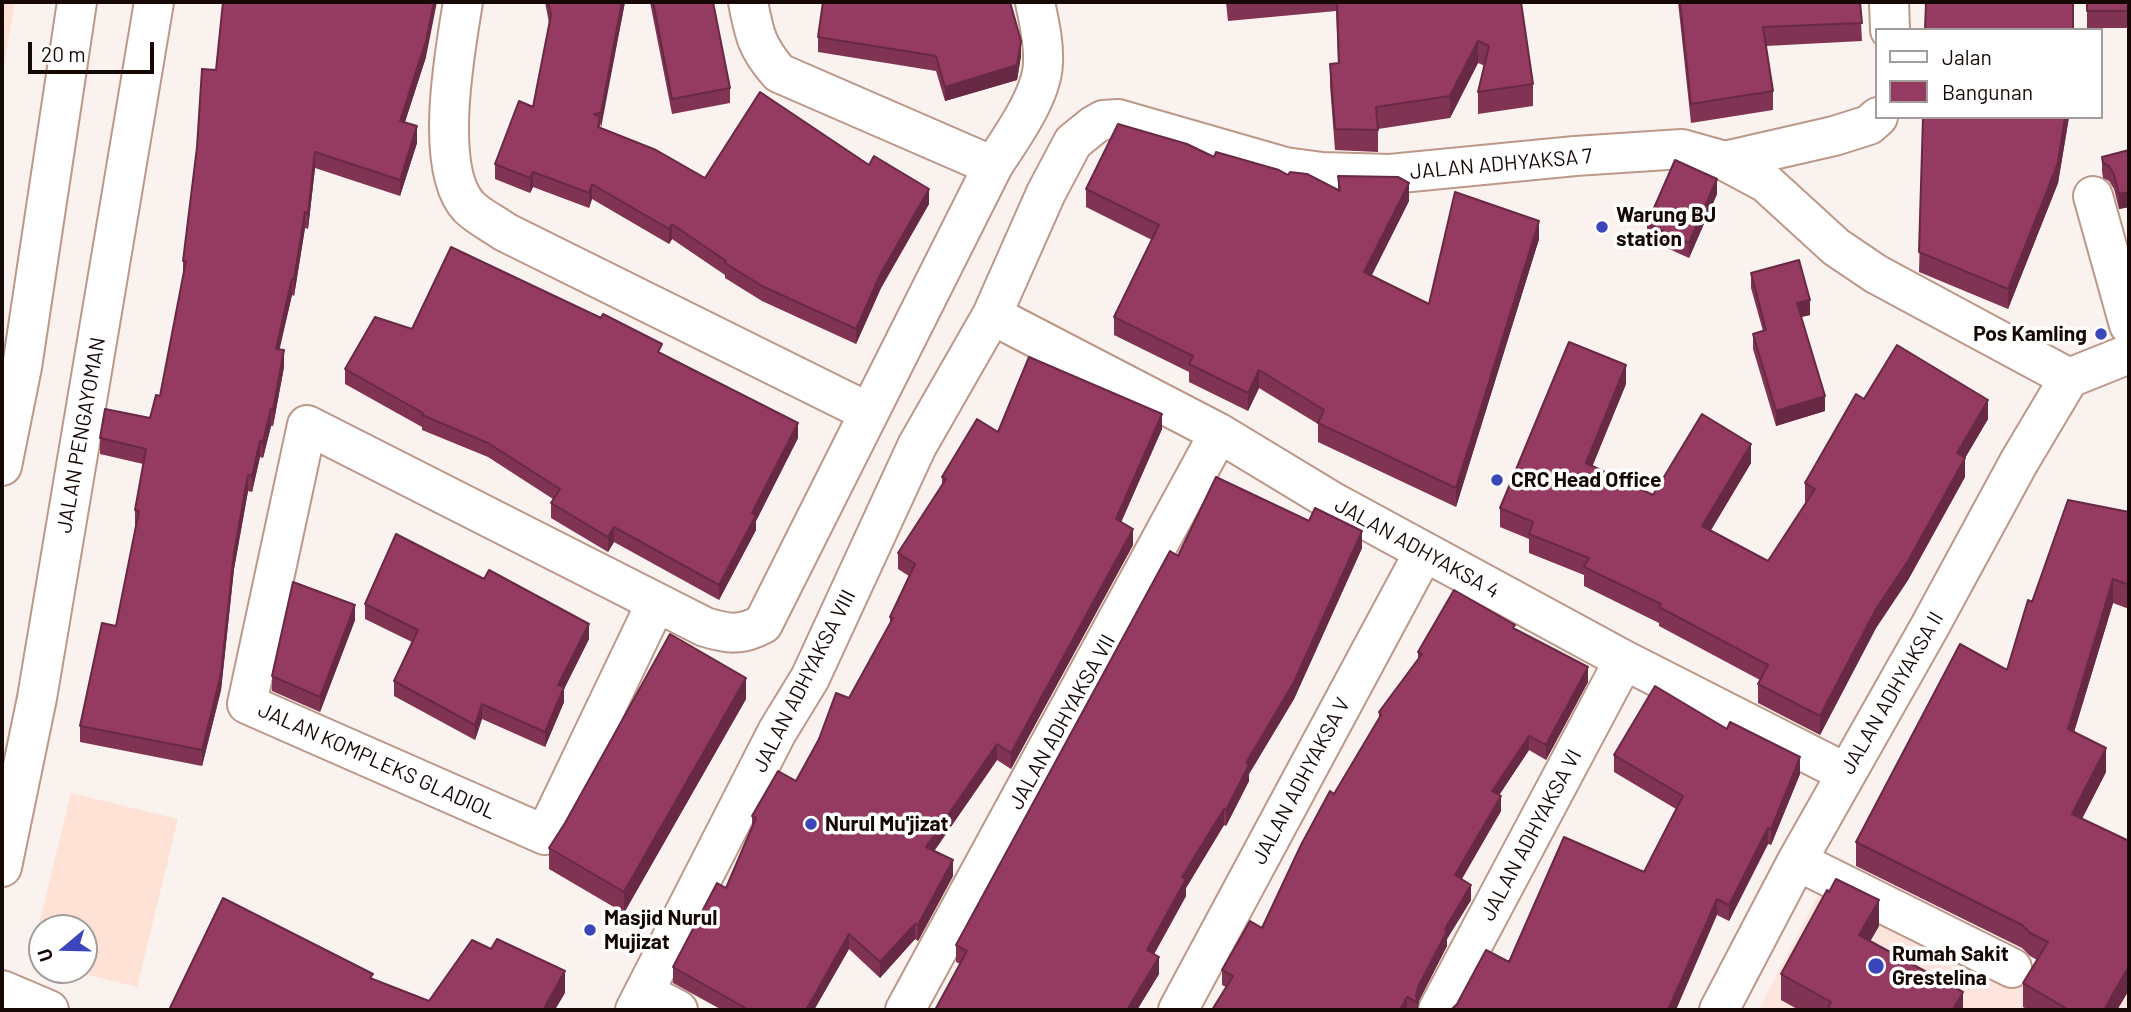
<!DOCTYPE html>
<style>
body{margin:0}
#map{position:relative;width:2131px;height:1012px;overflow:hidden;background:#faf2ee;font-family:Barlow,sans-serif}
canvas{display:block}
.frame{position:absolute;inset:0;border:4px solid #160905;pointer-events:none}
.legend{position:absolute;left:1875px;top:28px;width:228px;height:91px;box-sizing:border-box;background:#fff;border:2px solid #a29d9b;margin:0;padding:9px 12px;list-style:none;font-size:21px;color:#160905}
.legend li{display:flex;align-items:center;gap:14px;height:35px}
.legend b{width:35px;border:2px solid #a29d9b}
.north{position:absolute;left:28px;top:914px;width:70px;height:70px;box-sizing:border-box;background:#fff;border:2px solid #a29d9b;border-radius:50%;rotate:251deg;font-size:19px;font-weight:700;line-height:28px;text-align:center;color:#160905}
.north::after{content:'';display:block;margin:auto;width:24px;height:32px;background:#3a46ba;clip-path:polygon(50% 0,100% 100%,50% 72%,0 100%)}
.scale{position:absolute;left:28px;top:42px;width:126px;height:32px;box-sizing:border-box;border:4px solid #160905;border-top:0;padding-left:9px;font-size:21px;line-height:24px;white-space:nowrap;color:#160905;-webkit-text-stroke:5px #fff;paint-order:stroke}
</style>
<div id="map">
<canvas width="2131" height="1012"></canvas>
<div class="frame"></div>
<ul class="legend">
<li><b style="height:9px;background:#fff"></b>Jalan</li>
<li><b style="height:19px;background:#953b61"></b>Bangunan</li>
</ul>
<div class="north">U</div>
<div class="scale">20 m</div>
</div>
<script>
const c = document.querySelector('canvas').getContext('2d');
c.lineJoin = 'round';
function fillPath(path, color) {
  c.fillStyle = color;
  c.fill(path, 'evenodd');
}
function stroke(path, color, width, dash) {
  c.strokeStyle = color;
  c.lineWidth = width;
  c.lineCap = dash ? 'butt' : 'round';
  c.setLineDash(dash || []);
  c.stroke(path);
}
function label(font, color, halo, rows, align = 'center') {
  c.font = font + ' Barlow,sans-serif';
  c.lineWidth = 7;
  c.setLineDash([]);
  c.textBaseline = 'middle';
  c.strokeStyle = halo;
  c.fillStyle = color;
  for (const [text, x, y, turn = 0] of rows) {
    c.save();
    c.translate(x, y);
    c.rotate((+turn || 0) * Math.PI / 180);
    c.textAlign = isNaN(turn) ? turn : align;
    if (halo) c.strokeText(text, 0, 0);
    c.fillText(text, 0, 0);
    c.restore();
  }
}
const built = new Path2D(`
 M2 2H15L2 76Z
 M71 793 178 819 137 987 67 970H84V928H42V964L30 961Z`);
const medical = new Path2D(`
 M1820 891 2019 990 2044 942 2129 994V1010L1759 1009Z`);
const street = new Path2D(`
 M463 2C455 51 433 169 469 207 479 217 494 224 505 232L868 412
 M748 2C754 34 757 48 779 73L993 166
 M1889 2 1890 30
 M1725 161 1834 136 1869 125 1878 117
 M2093 196 2129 325
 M992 315 1219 433 1333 502 1624 660 1846 773
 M2069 378 2129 354
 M656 603 545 835 247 704 307 425 705 627C728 634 741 636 763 624L993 166C1010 139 1043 95 1043 62 1044 42 1039 22 1035 2
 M1797 861 2012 968
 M644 992 678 1010
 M635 1010 777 732 810 678 917 446 992 315 1046 193 1073 142 1094 125 1103 120 1118 119 1285 167 1322 172 1390 174 1575 156 1682 149 1725 161 1766 183 1836 247 1876 274 2069 378
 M905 1010 1219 433
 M1178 1010 1424 552
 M1438 1010 1624 660
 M1719 1010 1797 861 1930 626 2019 462 2069 378`);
const secondary = new Path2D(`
 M2 466 22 367 77 2
 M2 867 37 698 154 2
 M2 990 49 1010`);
const wall = new Path2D(`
 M545 2H625L600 128 705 178 869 165 929 204 881 288 856 344 762 301 725 278V275L672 239 669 244 592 199 589 208 533 187 530 193 495 179V164L533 107 549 23Z
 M650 2H713L730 88V103L672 114Z
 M1226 2H1521L1533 84V106L1478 114V92L1485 66 1478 63 1450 118 1378 129V152L1335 150 1330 86V64L1338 63 1336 11 1228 21Z
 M1678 2H1860L1862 41 1766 46 1773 91V110L1691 123Z
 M2087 2H2129V28H2087Z
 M818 37 1021 56 1017 80 945 101 936 71 818 52Z
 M426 57 405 122 417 143 400 196 315 168 308 229 305 228 294 296 292 295 279 349 284 367 273 426H271L263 458 260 457 252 492 248 491 234 569 221 690 202 766 80 742V726L116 626 136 527H135V510L143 464 100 454V438L150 418 160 396 183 275V261L216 70Z
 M1923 117H2069L2058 183 2008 309 1919 272Z
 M2129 150V207L2119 209 2114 189 2109 181 2103 178 2102 171V157Z
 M1214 157 1288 175 1338 190V176L1409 201 1372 275 1429 304 1539 239 1456 507 1318 442V424L1259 388 1248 411 1189 382V372L1114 335V317L1152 240 1086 207V189Z
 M1717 194 1689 258 1647 239V224Z
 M1751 273 1810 315 1801 317 1825 411 1776 426 1753 349V334L1763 331 1751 288Z
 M601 318 662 354 798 438 756 521V530L719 600 614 542 608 552 551 518V503L553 499 488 457 422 430V427L345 384V369L412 329Z
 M1626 384 1592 466 1653 495 1751 463 1711 530 1768 561 1806 503 1805 502V483L1864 399 1988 419 1965 458V477L1908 580 1876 628 1820 735 1758 703V684L1760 680 1659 626V623L1584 586V575L1529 553V539L1500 527V508Z
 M1162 429 1121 522 1133 545 1011 769 997 760 934 851 953 876 918 941 915 939 880 978 849 949 814 1010H722L673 983V967L726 888 752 826V816L796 781 849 698 890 624V617L909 576 898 569V553L942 485V477L998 432Z
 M2129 512V609L2113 603 2074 732 2106 772 2082 819 2129 990 2117 1010H2029L2023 1007V983L2037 960 2030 956 2022 948 1856 866V842L2007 670 2032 602Z
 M1362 548 1294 699 1249 774V781L1226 826 1224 825 1186 888V896L1154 954 1159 974 1137 1010H935L960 964 956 962V945L1178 556Z
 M365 604 589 639 564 689V702L545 747 482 719 475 740 394 696V681L412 642 365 619Z
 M355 620 320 712 272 691V676Z
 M1515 629 1588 682 1546 760 1529 750 1499 795 1501 811 1462 879 1471 900 1447 939V946L1419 1000 1418 1010H1212L1226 987 1222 985V970L1262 928 1334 794 1379 720V712L1418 660V652Z
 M746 699 624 913 549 869V848Z
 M1614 755 1800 774 1771 845 1768 844 1729 921 1717 915 1509 962 1644 872 1676 809 1614 772Z
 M1879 926 1870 941 1963 1010H1799L1781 1000V974Z`);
const shadedWall = new Path2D(`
 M434 2H437L426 57 400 137V121Z
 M622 2H625L601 128V113Z
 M1021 41V56L1017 80 945 101V87Z
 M1478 41V63L1450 118V96Z
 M2065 117H2069L2058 183 2008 309V289Z
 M417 126V143L400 196V180Z
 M315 152V168L308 229V213Z
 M533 172V187L530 193V178Z
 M1717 179V194L1689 258V243Z
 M1409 183V201L1364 290V272Z
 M592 184V199L589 208V193Z
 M929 189V204L881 288 856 344V329L881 273Z
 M2129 192V207L2119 209V194Z
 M305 212V228L294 296V279Z
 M1539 221V239L1456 507V488Z
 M672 224V239L669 244V229Z
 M292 279V295L276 365V349Z
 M1810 300V315L1797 318V303Z
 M284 350V367L273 426V410Z
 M1626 365V384L1586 482V463Z
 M1259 370V388L1248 411V393Z
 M1825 396V411L1776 426V411Z
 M1988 400V419L1965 458V477L1908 580 1876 628 1820 735V716L1957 453Z
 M271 409V426L263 458V442Z
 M1162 414V429L1116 534V519Z
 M798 423V438L756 521V530L719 600V585L752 513Z
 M260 441V457L252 492V476Z
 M1751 444V463L1702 545V526Z
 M248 475V491L234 569 221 690 202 766V750L234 553Z
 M614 527V542L608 552V537Z
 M1133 529V545L1011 769V753Z
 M1362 531V548L1294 699 1249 774V781L1226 826V810L1246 763Z
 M2113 579V603L2068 752V729Z
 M355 605V620L320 712V697Z
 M589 624V639L564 689V702L545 747V732L558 685Z
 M1588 667V682L1546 760V745Z
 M746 678V699L624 913V892Z
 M482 704V719L475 740V725Z
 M1529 736V750L1492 806V791Z
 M997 744V760L926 863V847Z
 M2106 748V772L2072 838V814Z
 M1800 757V774L1771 845V829Z
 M1501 796V811L1455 890V875Z
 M1224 809V825L1186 888V896L1147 967V950L1182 877Z
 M1768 828V844L1729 921V905Z
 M953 860V876L918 941V925Z
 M1471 885V900L1447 939V946L1418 1003 1416 995 1419 985 1445 929Z
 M1717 899V915L1676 1010H1668Z
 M1879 900V926L1859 961V935Z
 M915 924V939L880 978V962Z
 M849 934V949L814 1010H806Z
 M1159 957V974L1137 1010H1127Z
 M2129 966V990L2117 1010H2104Z
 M565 971V993L555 1010H543Z
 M1963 992V1010H1953Z
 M1407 997V1010H1400Z`);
const building = new Path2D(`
 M223 2H434L426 41 400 121 417 126 400 180 315 152 308 213 305 212 294 279H292L276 349 284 350 273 410 271 409 263 442 260 441 252 476 248 475 234 553 221 674 202 750 80 726 102 623 116 626 139 511 135 510 146 449 100 438 105 409 150 418 156 395 160 396 186 261H183L197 147 202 69 216 70Z
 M548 2H622L601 113 594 114 600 117 598 127 656 150 705 178 760 92 869 165 874 156 929 189 881 273 856 329 762 286 725 263 726 261 672 224 669 229 592 184 589 193 533 172 530 178 495 164 519 101 533 107 551 15Z
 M653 2H713L730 88 672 99Z
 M823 2H1010L1021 41 1017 65 945 87 936 56 818 37Z
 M1337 2H1521L1533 84 1478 92 1489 46 1478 41 1450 96 1376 107 1378 130 1335 129 1330 64 1339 63Z
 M1680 2H1860L1862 23 1763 27 1773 91 1691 104Z
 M1926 2H2073V30H1925Z
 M2087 2H2129V11H2087Z
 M1923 117H2065L2058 163 2008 289 1919 252Z
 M1118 124 1187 144 1214 157 1216 152 1279 170 1288 175 1290 172 1307 174 1340 191 1338 176 1398 177 1409 183 1364 272 1429 304 1455 192 1539 221 1456 488 1318 423 1324 410 1259 370 1248 393 1189 364 1193 356 1114 317 1159 225 1086 189Z
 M2129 150V192L2119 194 2114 175 2109 166 2103 163 2102 157Z
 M1675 160 1717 179 1689 243 1647 224Z
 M451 247 601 318 603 314 662 344 658 352 798 423 752 513 756 515 719 585 614 527 608 537 551 503 560 489 488 443 422 415 423 413 345 369 375 317 412 329Z
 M1799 260 1810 300 1797 303 1825 396 1776 411 1753 334 1766 330 1751 273Z
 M1569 342 1626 365 1586 463 1653 495 1702 414 1751 444 1702 526 1768 561 1815 489 1805 483 1856 394 1864 399 1897 345 1988 400 1957 453 1965 458 1908 561 1876 609 1820 716 1758 684 1768 665 1659 607 1661 604 1584 567 1589 558 1529 534 1533 522 1500 508Z
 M1029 357 1162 414 1116 519 1133 529 1011 753 997 744 926 847 953 860 918 925 915 924 880 962 849 934 806 1010H749L673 967 717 883 726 888 756 818 752 816 778 771 796 781 819 739 836 693 849 698 893 618 890 617 915 564 898 553 946 479 942 477 977 419 998 432Z
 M1216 477 1309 521 1315 508 1362 531 1294 682 1246 763 1249 765 1226 810 1224 809 1182 877 1186 879 1147 950 1159 957 1127 1010H935L967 951 956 945 1170 551 1178 556Z
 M2068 500 2129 512V585L2113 579 2068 729 2106 748 2072 814 2129 841V966L2104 1010H2069L2023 983 2048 942 2030 933 2022 925 1856 842 1960 644 2007 670 2028 600 2032 602Z
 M396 534 484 579 489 570 589 624 558 685 564 687 545 732 482 704 475 725 394 681 418 630 365 604Z
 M293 582 355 605 320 697 272 676Z
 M1454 590 1515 625 1513 628 1588 667 1546 745 1529 736 1492 791 1501 796 1455 875 1471 885 1445 929 1447 931 1419 985 1416 995 1418 1003 1407 997 1400 1010H1212L1233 976 1222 970 1250 921 1262 928 1301 845 1330 791 1334 794 1381 715 1379 712 1422 654 1418 652Z
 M670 634 746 678 624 892 549 848 565 823Z
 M1655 686 1727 729 1730 722 1800 757 1771 829 1768 828 1729 905 1717 899 1668 1010H1451L1457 1004 1486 950 1509 962 1564 837 1644 872 1683 796 1614 755Z
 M1836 879 1879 900 1859 935 1963 992 1953 1010H1827L1831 1002 1781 974 1827 890 1829 892Z
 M223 898 373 974 370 978 429 1001 472 940 491 949 497 939 565 971 543 1010H174L170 1008Z`);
const markers = [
 [1602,227,7,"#3a46ba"],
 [2101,334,7,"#3a46ba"],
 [1497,480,7,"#3a46ba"],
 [811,824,7,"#3a46ba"],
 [590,930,7,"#3a46ba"],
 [1876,966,9,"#3a46ba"]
];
const streetNames = [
 ["JALAN ADHYAKSA 7",1501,164,-5],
 ["JALAN PENGAYOMAN",81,435,-80],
 ["JALAN ADHYAKSA 4",1417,548,29],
 ["JALAN ADHYAKSA VIII",804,681,-63],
 ["JALAN ADHYAKSA II",1892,693,-60],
 ["JALAN ADHYAKSA VII",1062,722,-61],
 ["JALAN KOMPLEKS GLADIOL",377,761,24],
 ["JALAN ADHYAKSA V",1301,781,-62],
 ["JALAN ADHYAKSA VI",1531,835,-62]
];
const poiNames = [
 ["Warung BJ",1616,215],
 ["station",1616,239],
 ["Pos Kamling",2087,334,"right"],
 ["CRC Head Office",1511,480],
 ["Nurul Mu'jizat",825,824],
 ["Masjid Nurul",604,918],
 ["Mujizat",604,942],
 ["Rumah Sakit",1892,954],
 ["Grestelina",1892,978]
];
fillPath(built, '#fee2d5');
fillPath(medical, '#fde4dc');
stroke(street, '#bc9888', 42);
stroke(secondary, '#bc9888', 42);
stroke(street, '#fff', 38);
stroke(secondary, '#fff', 38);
fillPath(wall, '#803353');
fillPath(shadedWall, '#682944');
fillPath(building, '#953b61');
stroke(building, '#682944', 2);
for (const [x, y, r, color] of markers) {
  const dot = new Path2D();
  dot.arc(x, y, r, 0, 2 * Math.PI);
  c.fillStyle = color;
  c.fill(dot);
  stroke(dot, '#fff', 2.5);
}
label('21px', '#160905', '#fff', streetNames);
label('bold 21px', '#160905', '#fff', poiNames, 'left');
</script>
